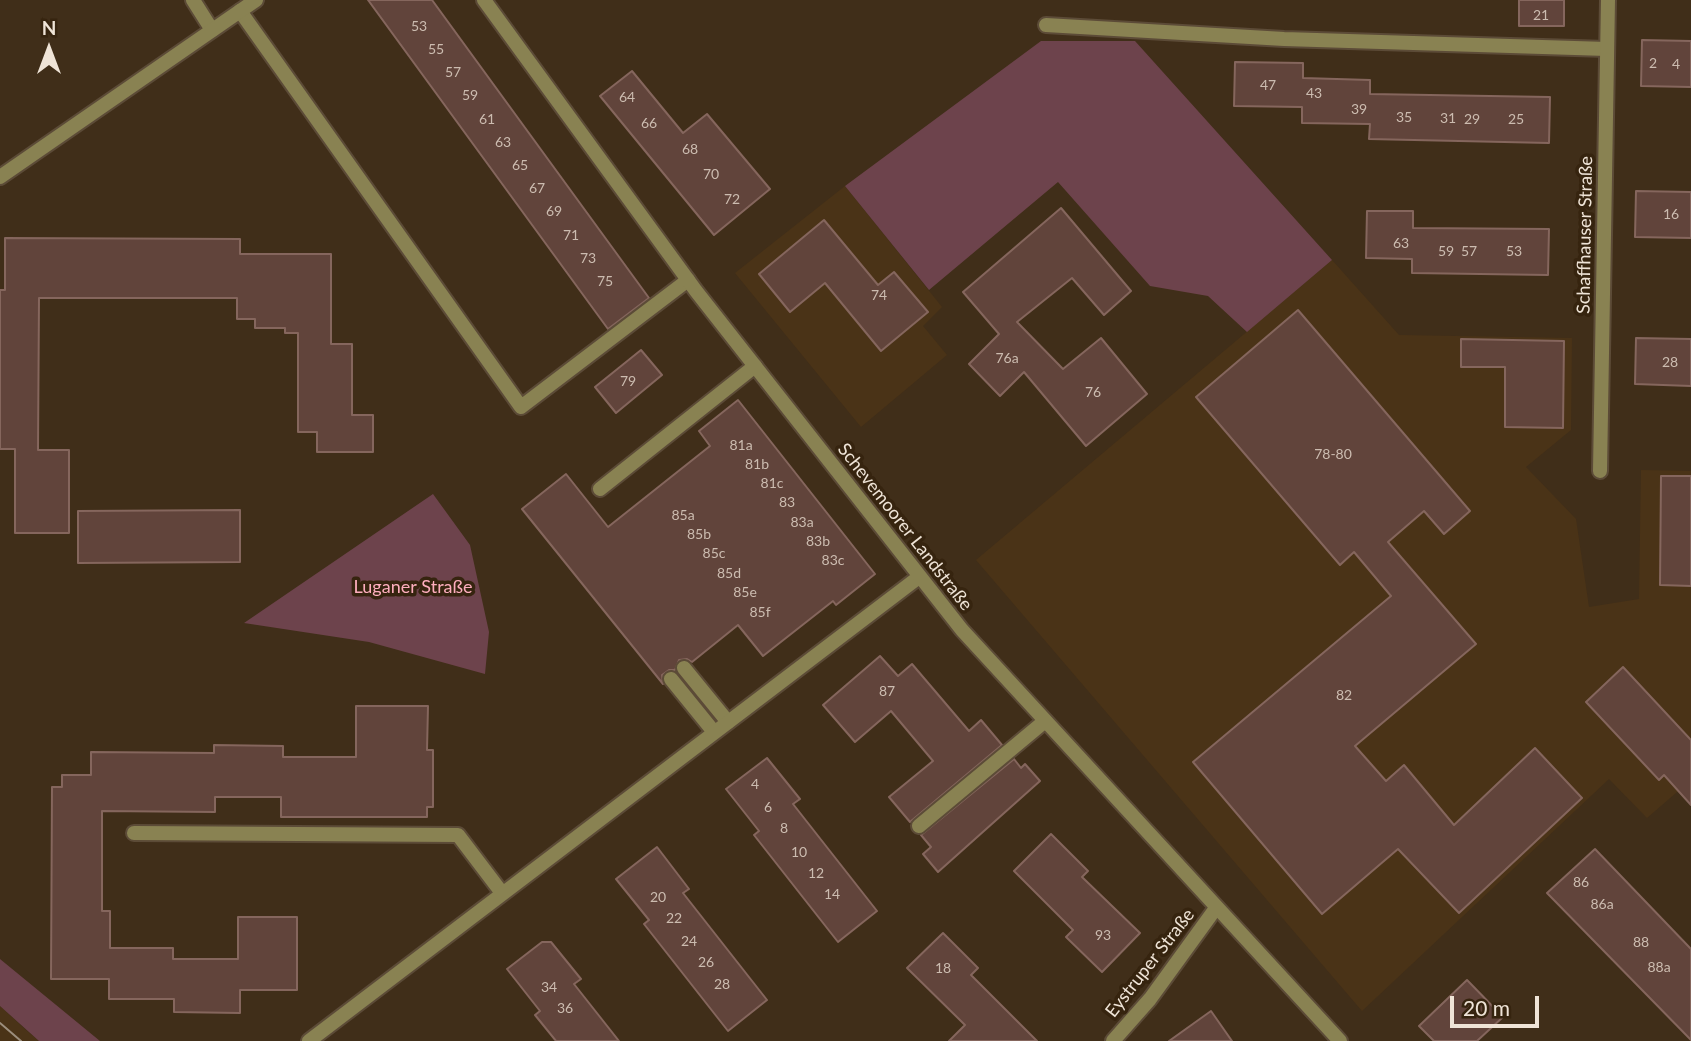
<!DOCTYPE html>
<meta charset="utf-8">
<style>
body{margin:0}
#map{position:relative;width:1691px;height:1041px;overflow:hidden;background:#402e19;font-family:Lato,sans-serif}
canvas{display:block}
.north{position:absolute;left:14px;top:14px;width:70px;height:70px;-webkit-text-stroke:5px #36240f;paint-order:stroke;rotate:0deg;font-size:19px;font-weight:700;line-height:28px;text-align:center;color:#efe4d7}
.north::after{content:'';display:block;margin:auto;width:24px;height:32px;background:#efe4d7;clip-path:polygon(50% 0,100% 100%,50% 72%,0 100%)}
.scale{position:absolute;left:1450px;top:996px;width:89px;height:32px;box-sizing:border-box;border:4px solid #efe4d7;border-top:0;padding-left:9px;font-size:21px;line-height:24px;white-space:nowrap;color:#efe4d7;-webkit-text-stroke:5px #36240f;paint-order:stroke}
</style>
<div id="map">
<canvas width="1691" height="1041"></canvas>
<div class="north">N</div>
<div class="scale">20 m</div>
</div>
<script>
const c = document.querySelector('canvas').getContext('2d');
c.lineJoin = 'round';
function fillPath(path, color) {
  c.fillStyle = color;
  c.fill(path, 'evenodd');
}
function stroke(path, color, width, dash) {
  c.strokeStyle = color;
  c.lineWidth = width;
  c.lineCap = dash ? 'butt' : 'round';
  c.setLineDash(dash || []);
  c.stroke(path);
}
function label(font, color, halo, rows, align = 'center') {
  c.font = font + ' Lato,sans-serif';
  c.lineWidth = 7;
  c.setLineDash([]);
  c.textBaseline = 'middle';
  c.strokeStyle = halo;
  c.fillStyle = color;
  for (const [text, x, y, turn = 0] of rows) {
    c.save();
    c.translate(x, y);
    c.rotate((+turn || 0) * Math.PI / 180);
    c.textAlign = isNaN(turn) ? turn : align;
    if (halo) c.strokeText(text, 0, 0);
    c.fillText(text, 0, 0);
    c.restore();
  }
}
const built = new Path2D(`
 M845 186 942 307 923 326 947 355 861 427 735 273Z
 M1332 260 1399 335 1572 338 1571 430 1526 467 1576 519 1589 607 1639 599 1641 470 1691 471V780L1647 818 1609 779 1362 1011 976 560Z
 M0 1006 27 1031 39 1041H0Z`);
const green = new Path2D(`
 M1041 41H1135L1332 260 1247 332 1208 296 1150 286 1058 182 929 290 845 186Z
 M433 494 470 545 489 632 485 674 369 642 244 623Z
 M0 959 100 1041H39L0 1006Z`);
const building = new Path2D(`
 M368 0H432L649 298 608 329Z
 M1519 0H1564V26H1519Z
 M1642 40 1691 41V87L1641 86Z
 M1235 62 1303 63V78L1370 80V94L1550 97 1549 143 1369 139 1370 124 1302 123V107L1234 106Z
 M632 71 683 133 707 114 770 189 714 235 600 96Z
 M1636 191 1691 192V238L1635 237Z
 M1061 208 1131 291 1104 315 1072 278 1017 322 1063 369 1101 338 1147 394 1086 446 1024 372 1000 396 969 364 999 334 963 292Z
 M1367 211H1413V228L1549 229 1548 275 1412 273V259L1366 258Z
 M824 220 878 285 894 272 928 312 881 351 825 283 790 312 759 274Z
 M5 238 240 239V254H331V344H352V415H373V452H317V432H298V333H285V328H255V319H237V298H39L38 450H69V533H15V449H0V290H5Z
 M1298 310 1470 511 1444 534 1424 511 1388 542 1476 644 1355 746 1386 781 1404 765 1454 825 1535 748 1582 798 1459 913 1398 849 1322 914 1193 762 1391 596 1354 552 1340 565 1196 397Z
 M1636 338 1691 339V386L1635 384Z
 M1461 339 1564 341 1563 428 1505 427V367H1461Z
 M641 350 662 375 616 413 595 387Z
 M738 400 875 574 836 605 833 601 763 656 738 625 692 662 687 659 679 660 675 670H669L662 675 663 684 522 509 566 474 608 527 710 446 699 431Z
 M1661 476H1691V586L1660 585Z
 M240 510V562L78 563V511Z
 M880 656 898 676 912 664 969 731 981 720 1002 745 910 822 889 797 933 761 891 711 855 742 823 705Z
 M1623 667 1691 740V805L1664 775 1659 780 1586 702Z
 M356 706H428L427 750H433V807H427V817H281V797H215V812L102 811V911H110V948H173V959H238V917H297V990H240V1013L174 1012V999H109V979H51L52 787H62V775H91V752L214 753V745L283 746V757H356Z
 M767 758 800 799 793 804 877 911 838 942 754 835 759 831 726 789Z
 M1014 759 1021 768 1025 764 1040 781 938 872 923 854 931 847 921 835Z
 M1051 834 1088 871 1082 877 1140 933 1102 972 1066 937 1073 930 1014 871Z
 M657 847 689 889 683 893 767 1000 728 1031 644 924 649 920 616 879Z
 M1595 849 1691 949V1040L1547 893Z
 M943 933 978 968 971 975 1037 1041H949L965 1025 907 968Z
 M542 942H551L581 979 574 984 619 1041H556L535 1015 540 1011 507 969Z
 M1467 980 1503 1017 1477 1041H1434L1419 1026Z
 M1211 1011 1232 1041H1169Z`);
const service = new Path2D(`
 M193 0 212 30
 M240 11 521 407 688 280
 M1046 25 1284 39 1607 49
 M600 489 755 366
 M684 668 728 722
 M671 679 714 732
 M919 826 1045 721
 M134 833 458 835 502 893`);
const minor = new Path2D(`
 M0 177 256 0
 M1600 471 1608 0
 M309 1041 919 577
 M1113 1041 1150 999 1216 908`);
const tertiary = new Path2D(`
 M484 0 696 291 962 630 1340 1041`);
const tram = new Path2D(`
 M0 1023 21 1041`);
const numberNames = [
 ["21",1541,15],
 ["53",419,26],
 ["55",436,49],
 ["2",1653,63],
 ["4",1676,64],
 ["57",453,72],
 ["47",1268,85],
 ["43",1314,93],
 ["59",470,95],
 ["64",627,97],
 ["39",1359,109],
 ["35",1404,117],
 ["31",1448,118],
 ["61",487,119],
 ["29",1472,119],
 ["25",1516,119],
 ["66",649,123],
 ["63",503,142],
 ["68",690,149],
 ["65",520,165],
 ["70",711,174],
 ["67",537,188],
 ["72",732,199],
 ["69",554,211],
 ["16",1671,214],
 ["71",571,235],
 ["63",1401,243],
 ["59",1446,251],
 ["57",1469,251],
 ["53",1514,251],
 ["73",588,258],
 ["75",605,281],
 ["74",879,295],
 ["76a",1007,358],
 ["28",1670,362],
 ["79",628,381],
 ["76",1093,392],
 ["81a",741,445],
 ["78-80",1333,454],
 ["81b",757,464],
 ["81c",772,483],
 ["83",787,502],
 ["85a",683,515],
 ["83a",802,522],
 ["85b",699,534],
 ["83b",818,541],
 ["85c",714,553],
 ["83c",833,560],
 ["85d",729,573],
 ["85e",745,592],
 ["85f",760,612],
 ["87",887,691],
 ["82",1344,695],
 ["4",755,784],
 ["6",768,807],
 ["8",784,828],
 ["10",799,852],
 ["12",816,873],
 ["86",1581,882],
 ["14",832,894],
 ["20",658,897],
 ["86a",1602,904],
 ["22",674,918],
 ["93",1103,935],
 ["24",689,941],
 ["88",1641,942],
 ["26",706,962],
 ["88a",1659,967],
 ["18",943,968],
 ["28",722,984],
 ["34",549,987],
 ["36",565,1008]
];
const streetNames = [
 ["Schaffhauser Straße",1585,235,-89],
 ["Schevemoorer Landstraße",905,527,52],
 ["Eystruper Straße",1150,963,-52]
];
const parkNames = [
 ["Luganer Straße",413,587]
];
fillPath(built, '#4a3317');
fillPath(green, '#6d434c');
fillPath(building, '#61443b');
stroke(building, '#85665d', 2);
stroke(service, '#5c4b37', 18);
stroke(minor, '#5c4b37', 18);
stroke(tertiary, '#5c4b37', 18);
stroke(service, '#898252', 14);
stroke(minor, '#898252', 14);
stroke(tertiary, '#898252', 14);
stroke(tram, '#9c8e7d', 2);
label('14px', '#ccbcb0', null, numberNames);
label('18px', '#efe4d7', '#36240f', streetNames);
label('18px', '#feaebe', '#36240f', parkNames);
</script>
